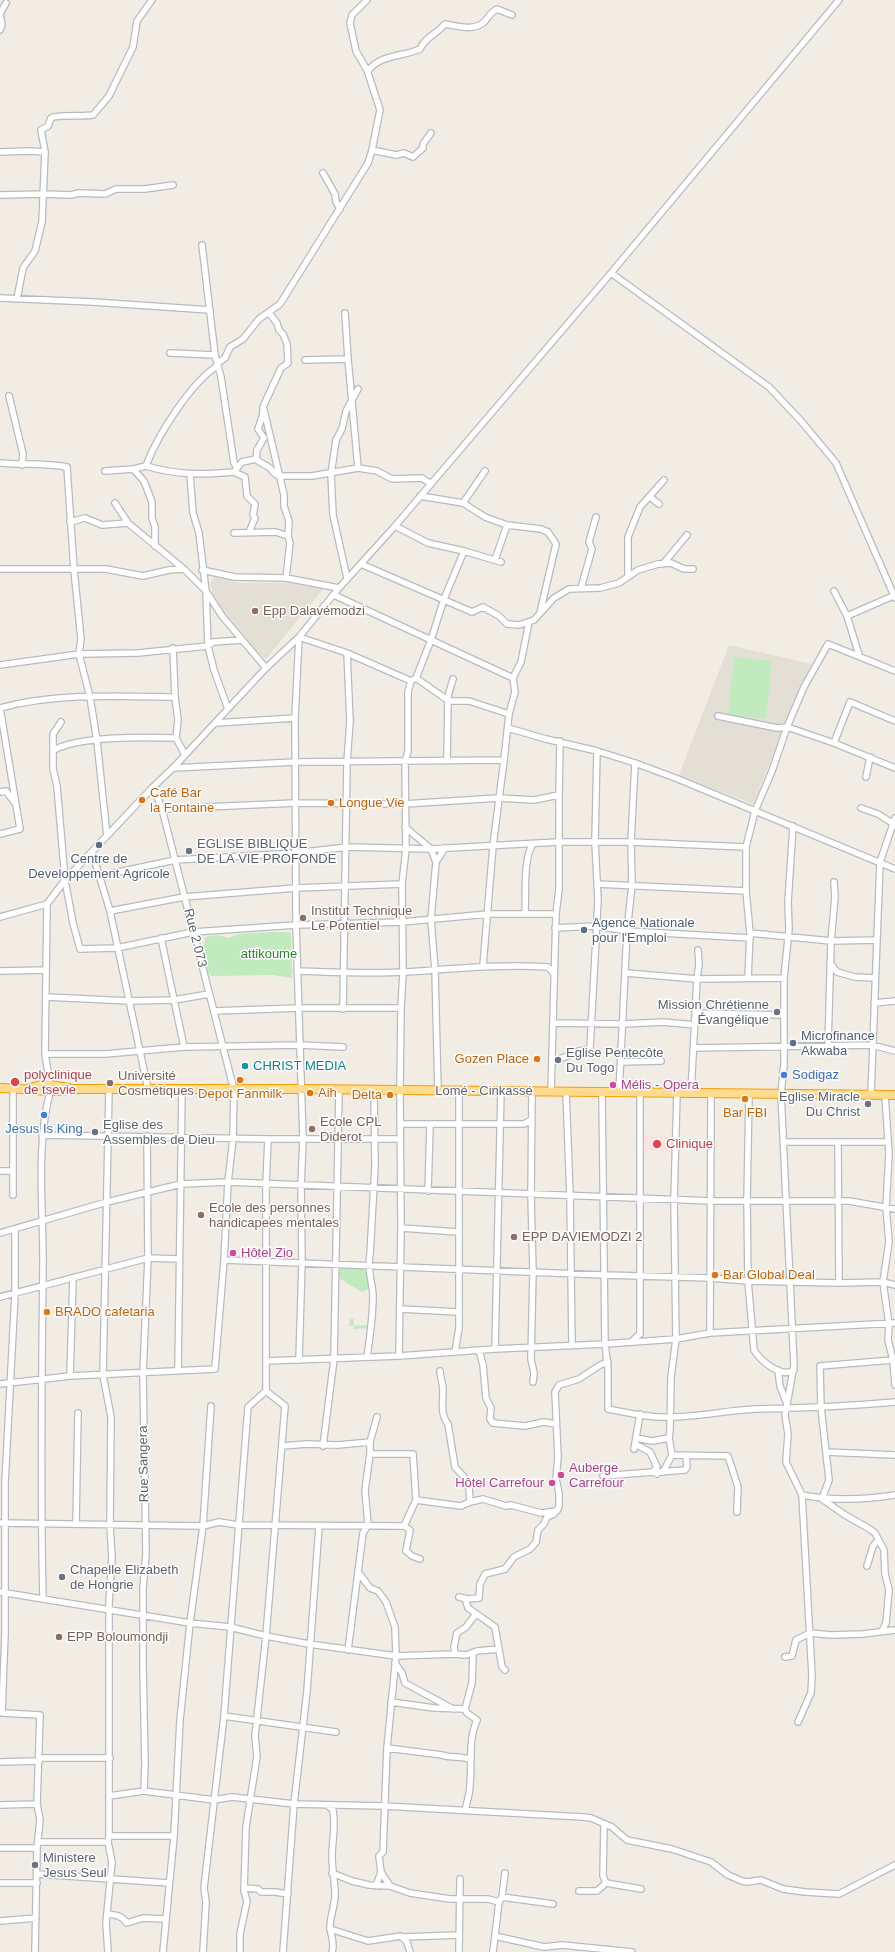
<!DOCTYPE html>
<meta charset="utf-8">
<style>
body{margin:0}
canvas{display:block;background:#f1ede5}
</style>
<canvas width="895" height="1952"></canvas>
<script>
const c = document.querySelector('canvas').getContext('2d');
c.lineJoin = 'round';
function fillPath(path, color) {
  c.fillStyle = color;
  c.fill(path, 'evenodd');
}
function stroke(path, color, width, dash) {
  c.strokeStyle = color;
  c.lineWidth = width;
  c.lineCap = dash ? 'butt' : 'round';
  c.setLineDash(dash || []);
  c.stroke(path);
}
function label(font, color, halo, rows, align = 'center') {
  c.font = font + ' Helvetica,sans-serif';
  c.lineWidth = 3;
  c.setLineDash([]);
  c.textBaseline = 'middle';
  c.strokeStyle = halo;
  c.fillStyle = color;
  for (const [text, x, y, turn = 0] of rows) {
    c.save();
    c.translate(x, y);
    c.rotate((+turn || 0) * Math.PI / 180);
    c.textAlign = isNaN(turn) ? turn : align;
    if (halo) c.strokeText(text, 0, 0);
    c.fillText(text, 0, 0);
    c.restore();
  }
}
const education = new Path2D(`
 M215 576 239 583H290L323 589 266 659 254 648 214 599 210 583Z
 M729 645 811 664 753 804 679 775Z`);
const medical = new Path2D(`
 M642 1136 671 1137V1151L642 1150Z`);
const green = new Path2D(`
 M734 657 772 661 766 719 728 715Z
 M270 932H291L292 978 273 975 212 976 208 973 204 948 205 937 218 935 229 938 238 934Z
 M339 1266 362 1267 371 1279V1288L362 1292 337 1277Z
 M350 1319H354V1326L368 1325V1328L354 1329V1326H349Z`);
const minor = new Path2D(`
 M0 30 2 25 0 14 6 3
 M368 71C380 54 403 57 420 49 425 37 437 34 445 24 457 26 473 31 483 23 489 18 489 13 497 9L512 15
 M372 150 396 155 404 153 413 157 423 148V144L431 133
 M0 152 29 151 45 152 42 222 35 251 23 268 17 299
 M45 152 41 130 48 126 51 118C57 114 83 117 93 115L109 96 133 47 137 21 152 0
 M323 173 335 194 336 202 340 209
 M0 195 44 194 71 195 79 193 105 194 116 189H145L173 185
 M202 245 215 355 221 377 234 463 237 468
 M611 273 769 387 801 421 836 463 895 598
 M0 298 93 302 210 310
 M269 313 277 323 279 330 283 334 287 344 288 363 281 368 263 407V414L258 429 264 438 257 450 256 459C260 463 262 463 267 466 273 469 273 475 280 476H312L358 468 377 471 392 479 422 478 431 484
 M345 313 348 359
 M170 353 215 355
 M305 360 348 359 358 468
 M9 396 23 454 22 465
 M264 410 284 495V506L289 521 288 536 290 543 286 578
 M0 463C22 465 45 463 67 467L74 570 81 639 79 654 90 697 97 741 107 836
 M146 466C177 475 202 475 234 472L242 462 256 459
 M105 471 133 469
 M234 472 245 477 247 496 255 504 253 515 255 518 249 532
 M190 474 193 513 199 533 206 591 208 646 214 670 228 709
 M420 496 463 503 485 517 507 525 541 529 548 532 556 544 540 613
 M650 497 659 504
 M115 503 128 523
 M463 503 485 471
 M70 522 85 518 102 525 128 523 184 569 206 591 222 616 266 668
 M395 526 428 543 464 551 501 562
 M234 533 276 532 288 536
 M155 546V527L152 518V502L144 481 133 469 146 466C157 436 190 384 217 366L218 363 225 358 230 347 243 339 259 319 280 304 368 163 372 150 380 110 367 70 356 51 350 23 352 15 367 0
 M495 560 507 525
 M361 564 472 612 483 607 499 616 507 624 519 625 534 620 554 598 569 589 600 588 619 583 638 570 658 564 671 563 684 569H693
 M663 564 687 535
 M0 569H106L143 576 169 570 184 569
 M202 570 235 577 286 578 339 588
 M628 576V537L640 507 664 480
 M347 578 333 515 331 474 336 440 342 429 346 411 358 389
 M581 588 592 549 589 542 596 517
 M834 591 847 616 859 655
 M334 595 513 678
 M847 616 893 596
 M173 648 175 697 178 720 176 738 185 755
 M0 665 79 654 138 653 208 646 213 642 242 640
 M416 678 449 701H469L509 714
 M718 716 777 728 787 727 834 743 895 768
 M61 722 53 734V769L57 786 65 880 73 923 80 949 117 948 193 932 296 925 402 922 488 914H556
 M215 723 295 718
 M508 728 546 739 597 751 635 763 678 779 895 869
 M834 743 850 702 895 721
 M54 750C79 736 146 737 176 738
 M447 760 448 696 453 679
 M173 768 295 762 504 760 509 714 515 692 513 678 521 662 529 622
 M866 777 870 757
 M0 792 6 791 15 803
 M559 795 560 741
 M861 808 878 814 895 825
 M162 809 295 803 404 804 499 798 534 800 559 795V889L556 914 551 1092
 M793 826 788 902 789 929 784 978V1064L781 1094 794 1365 785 1415 788 1434 786 1462 802 1495C833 1501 864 1500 895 1495
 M405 827 431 849 436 862 431 919 435 970 438 1091
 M0 834 20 829 0 708C56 693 117 696 175 697
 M92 852 110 911 148 1089
 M436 862 445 848
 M100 876 175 860 296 853 347 847 431 849 558 842H631L746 847
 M597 884 746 891
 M47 904 45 1054 50 1084
 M110 911 184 897 296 888 402 884
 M525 914C526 896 523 857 533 844
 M0 917 47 904 65 880 153 787 173 768 266 668 299 637 339 588 395 526 611 273 839 0
 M555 928 596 926 627 931 750 938
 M750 933 831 941 877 940
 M161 938 184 1047
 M830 963 837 972 855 977 875 978
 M483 966 493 846 504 760
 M0 971 46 970
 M297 971C333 972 369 974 405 972 453 969 500 964 548 967L554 974
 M626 973 697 979 784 978
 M748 978 750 933 746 891V847L755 811 772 771 787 727 804 687 828 644 895 671
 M46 997 130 1001 174 1000 209 994
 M874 1003 895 1001
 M343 1009 347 762 350 721 347 653
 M214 1011 299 1008H401
 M695 1013 783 1015
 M553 1023 624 1024 663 1022 695 1025
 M828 1046 831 941 835 897 834 882
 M694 1048 872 1045 895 1051
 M45 1054H105L184 1047 300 1045 343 1047
 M552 1062 579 1051 590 1049 598 900 595 842 597 751
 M621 1062 661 1061
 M109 1089 103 1375 111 1417 110 1526 112 1557 109 1603V1836H174
 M532 1091 531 1195 533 1272 531 1359 534 1373 533 1382
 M566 1092 570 1195 572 1345
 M602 1093 605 1344 608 1369V1409C628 1413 651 1418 671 1417 700 1417 728 1410 756 1409 802 1408 849 1406 895 1402
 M619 1093 627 931 632 885 631 842 635 763
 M691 1093 697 979 699 964 698 950
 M871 1095 880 862 895 818
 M885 1095 889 1154 886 1207 889 1242 883 1282 889 1324 888 1340 893 1360 895 1385
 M400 1124H524L531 1120
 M42 1135 268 1139H400
 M784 1142H887
 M838 1142 839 1283
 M0 1171H13
 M428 1191 430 1125
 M13 1195V1088
 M401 1228 458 1232
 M15 1229V1294L5 1483V1633L2 1713 40 1715 37 1804 40 1820 37 1848 35 1952
 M0 1233 107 1202 181 1184 228 1182 712 1201H849L895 1209
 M224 1260 604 1275 711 1278 748 1281 747 1201 749 1094
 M0 1297 148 1258 179 1259
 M400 1309 458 1312
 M710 1333 711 1093
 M631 1342 640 1334V1093
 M495 1349 501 1090
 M479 1350 483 1365 486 1398 491 1408 490 1419 493 1423 525 1426 544 1422 556 1424
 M455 1352 459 1328V1092
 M399 1356 401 1228 400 1091 401 1008 403 972 402 884 406 849 405 762 408 751V692L411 681 416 678 431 640 444 599 464 551
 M367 1357C370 1337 373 1316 373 1295 372 1281 367 1269 370 1255L375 1166 374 1091
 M299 1360 302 1262 301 1186 303 1139 296 925 295 718 299 637 347 653 411 681
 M266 1361 399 1356 495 1349 605 1344 676 1339 710 1333 895 1323
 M178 1370 182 1089
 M778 1370 780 1386 787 1404
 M794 1370C781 1379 760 1360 754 1350L748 1281 839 1283 883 1282 895 1285
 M440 1371C440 1377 443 1383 443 1390 443 1401 440 1414 448 1424L455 1467 464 1477 469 1488 470 1502
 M70 1376 73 1278
 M0 1384 70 1376 215 1369 224 1260 228 1182 233 1139 234 1090 162 809 153 787
 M636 1438 652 1441 669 1438 670 1430 671 1377 676 1339 674 1200 677 1093
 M635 1444 650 1452 657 1467 653 1472
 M282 1446 307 1444 338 1445 370 1442
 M323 1446 334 1359 339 1091
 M634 1449 640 1414
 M826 1452 895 1455
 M672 1455 728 1456 738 1487 737 1512
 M663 1472 672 1455 669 1438
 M603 1476 653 1472 657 1474 659 1472 685 1470 687 1467 686 1456
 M822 1499 829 1480 821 1407 820 1366 893 1360
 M822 1499 845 1515 868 1528 875 1533 884 1550 885 1574 889 1590 886 1623 882 1631
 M416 1500 461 1506 470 1502 483 1499 506 1506 511 1505 541 1513 557 1511 559 1506V1493L556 1479 558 1457 555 1392 559 1385 579 1379 600 1365 608 1362
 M0 1523 203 1526 219 1522 238 1525 404 1526 416 1500 413 1454H370
 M76 1524 78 1413
 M404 1526 410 1530 406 1551 412 1556 420 1559
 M867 1566 873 1546 878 1540
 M358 1572 370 1588 378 1591 386 1602 395 1627 396 1656 455 1654
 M0 1592 190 1623 230 1627 266 1636 309 1644 396 1656 387 1748 383 1852 379 1856 381 1872 376 1886
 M459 1597 467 1599 479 1598 480 1584 485 1574 505 1569 514 1557 530 1549 536 1542 538 1530 544 1524 547 1517 554 1514
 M43 1598C40 1486 42 1373 43 1260 43 1206 36 1145 50 1092
 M465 1598 468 1608 495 1627 502 1667 505 1670
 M475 1615 466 1627 457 1633 454 1647 455 1654 466 1655 477 1651 499 1649
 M348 1650 363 1533 368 1525 365 1490 370 1454V1442L377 1417
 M785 1657 792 1656 796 1640 810 1633 831 1635 863 1634 895 1630
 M395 1663 402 1673 405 1683 453 1709
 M391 1702 434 1708 465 1709
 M224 1716 336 1732
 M798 1722 811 1693 812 1676 802 1495
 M387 1748 442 1755C453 1759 459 1755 471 1760
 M40 1758H110
 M0 1762 39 1761
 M144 1791 145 1764 143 1667V1588L146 1554 143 1374 148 1258 147 1136
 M109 1796 144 1791 214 1800 232 1797 294 1804 384 1806 583 1817 591 1818 612 1827 627 1840 672 1849 711 1862 728 1875 742 1881 747 1882 761 1880 783 1889 805 1892 839 1894 895 1865
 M0 1805 37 1804
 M327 1805 333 1810C336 1829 332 1839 332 1857 332 1869 335 1882 335 1894 335 1906 330 1916 330 1928 331 1936 335 1944 332 1952
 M465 1810C467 1802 470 1793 470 1785 472 1763 468 1740 477 1720L467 1713 465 1709 472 1683 473 1653
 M604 1825 603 1876 606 1883 641 1889
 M38 1842H108
 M0 1848H37
 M381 1872 390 1886
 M332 1873 352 1881 369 1885 390 1886 410 1893 450 1899H488L499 1902
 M37 1874 169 1883
 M0 1883H37
 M245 1888 258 1889 261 1892H275L288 1894
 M579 1891H597L606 1883
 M502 1897 553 1904
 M107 1914C116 1915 121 1915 127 1923L143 1918 166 1919
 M0 1921 36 1918
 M330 1929 368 1941 401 1936 407 1942 410 1952
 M495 1936 544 1947 562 1945 632 1952
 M402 1937 459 1935
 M108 1952 106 1923 112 1862 108 1842 109 1836
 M163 1952 174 1836 180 1720 190 1623 203 1526 211 1406
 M203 1952 206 1902 204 1888 224 1716 248 1407 266 1391V1184L268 1139
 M240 1952V1934L247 1901 244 1891 246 1827 257 1756 255 1736 266 1636 285 1406 266 1391
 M283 1952 294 1804 307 1691 319 1526
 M459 1952 460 1879
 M493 1952 499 1902 502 1897 505 1873`);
const highway = new Path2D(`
 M0 1088C27 1088 46 1094 74 1089H302L895 1095
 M27 1089 44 1084 69 1088`);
const markers = [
 [255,611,4,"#8d6e63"],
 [142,800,4,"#e8710a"],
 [331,803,4,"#e8710a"],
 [99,845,4,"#5c6f8a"],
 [189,851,4,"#6b7280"],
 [303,918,4,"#8d6e63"],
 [584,930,4,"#5c6f8a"],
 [777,1012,4,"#6b7280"],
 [793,1043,4,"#5c6f8a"],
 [537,1059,4,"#e8710a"],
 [558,1060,4,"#6b7280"],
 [245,1066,4,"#0f9aa8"],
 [784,1075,4,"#3f7fe0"],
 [240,1080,4,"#e8710a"],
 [15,1082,5,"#e0444e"],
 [110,1083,4,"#8d6e63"],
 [613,1085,4,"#d1479c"],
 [310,1093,4,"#e8710a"],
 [390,1095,4,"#e8710a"],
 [745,1099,4,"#e8710a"],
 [868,1104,4,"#6b7280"],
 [44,1115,4,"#3f7fe0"],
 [312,1129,4,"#8d6e63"],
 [95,1132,4,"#6b7280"],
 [657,1144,5,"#e0444e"],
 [201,1215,4,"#8d6e63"],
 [514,1237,4,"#8d6e63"],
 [233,1253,4,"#d1479c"],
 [715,1275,4,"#e8710a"],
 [47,1312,4,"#e8710a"],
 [561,1475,4,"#d1479c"],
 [552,1483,4,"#d1479c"],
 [62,1577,4,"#6b7280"],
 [59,1637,4,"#8d6e63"],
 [35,1865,4,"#6b7280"]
];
const educationNames = [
 ["Epp Dalavémodzi",263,611],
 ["Institut Technique",311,911],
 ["Le Potentiel",311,926],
 ["Université",118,1076],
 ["Cosmétiques",118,1091],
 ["Ecole CPL",320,1122],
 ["Diderot",320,1137],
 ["Ecole des personnes",209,1208],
 ["handicapees mentales",209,1223],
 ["EPP DAVIEMODZI 2",522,1237],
 ["EPP Boloumondji",67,1637]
];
const foodNames = [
 ["Café Bar",150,793],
 ["la Fontaine",150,808],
 ["Longue Vie",339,803],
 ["Gozen Place",529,1059,"right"],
 ["Aih",318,1093],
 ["Depot Fanmilk",240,1094,"center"],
 ["Delta",382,1095,"right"],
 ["Bar FBI",745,1113,"center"],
 ["Bar Global Deal",723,1275],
 ["BRADO cafetaria",55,1312]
];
const worshipNames = [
 ["EGLISE BIBLIQUE",197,844],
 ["DE LA VIE PROFONDE",197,859],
 ["Mission Chrétienne",769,1005,"right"],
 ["Évangélique",769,1020,"right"],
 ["Eglise Pentecôte",566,1053],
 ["Du Togo",566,1068],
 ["Eglise Miracle",860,1097,"right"],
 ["Du Christ",860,1112,"right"],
 ["Eglise des",103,1125],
 ["Assembles de Dieu",103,1140],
 ["Chapelle Elizabeth",70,1570],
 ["de Hongrie",70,1585],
 ["Ministere",43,1858],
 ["Jesus Seul",43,1873]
];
const serviceNames = [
 ["Centre de",99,859,"center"],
 ["Developpement Agricole",99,874,"center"],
 ["Agence Nationale",592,923],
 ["pour l'Emploi",592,938],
 ["Microfinance",801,1036],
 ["Akwaba",801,1051]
];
const streetNames = [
 ["Rue 2.073",195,938,76],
 ["Lomé - Cinkassé",484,1091],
 ["Rue Sangera",144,1464,-91]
];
const parkNames = [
 ["attikoume",269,954]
];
const cultureNames = [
 ["CHRIST MEDIA",253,1066]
];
const healthNames = [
 ["polyclinique",24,1075],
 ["de tsevie",24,1090],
 ["Clinique",666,1144]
];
const shopNames = [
 ["Sodigaz",792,1075],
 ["Jesus Is King",44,1129,"center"]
];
const hotelNames = [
 ["Mélis - Opera",621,1085],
 ["Hôtel Zio",241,1253],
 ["Auberge",569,1468],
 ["Carrefour",569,1483],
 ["Hôtel Carrefour",544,1483,"right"]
];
fillPath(education, '#e3dfd5');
fillPath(medical, '#fee2e0');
fillPath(green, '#c1eabf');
stroke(minor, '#b7bbc0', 8);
stroke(highway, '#f59c00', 10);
stroke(minor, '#fff', 5.5);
stroke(highway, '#ffdc8d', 8);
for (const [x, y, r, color] of markers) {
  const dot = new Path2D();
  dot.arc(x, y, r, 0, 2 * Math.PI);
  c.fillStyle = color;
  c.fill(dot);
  stroke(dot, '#fff', 1.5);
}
label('13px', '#785e54', '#fff', educationNames, 'left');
label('13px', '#c56008', '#fff', foodNames, 'left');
label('13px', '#5b616d', '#fff', worshipNames, 'left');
label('13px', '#4e5e75', '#fff', serviceNames, 'left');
label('13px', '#5c6267', '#fff', streetNames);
label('13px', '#2c862c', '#fff', parkNames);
label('13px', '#0d838f', '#fff', cultureNames, 'left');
label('13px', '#be3a42', '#fff', healthNames, 'left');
label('13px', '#366cbe', '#fff', shopNames, 'left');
label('13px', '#b23c85', '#fff', hotelNames, 'left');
</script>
